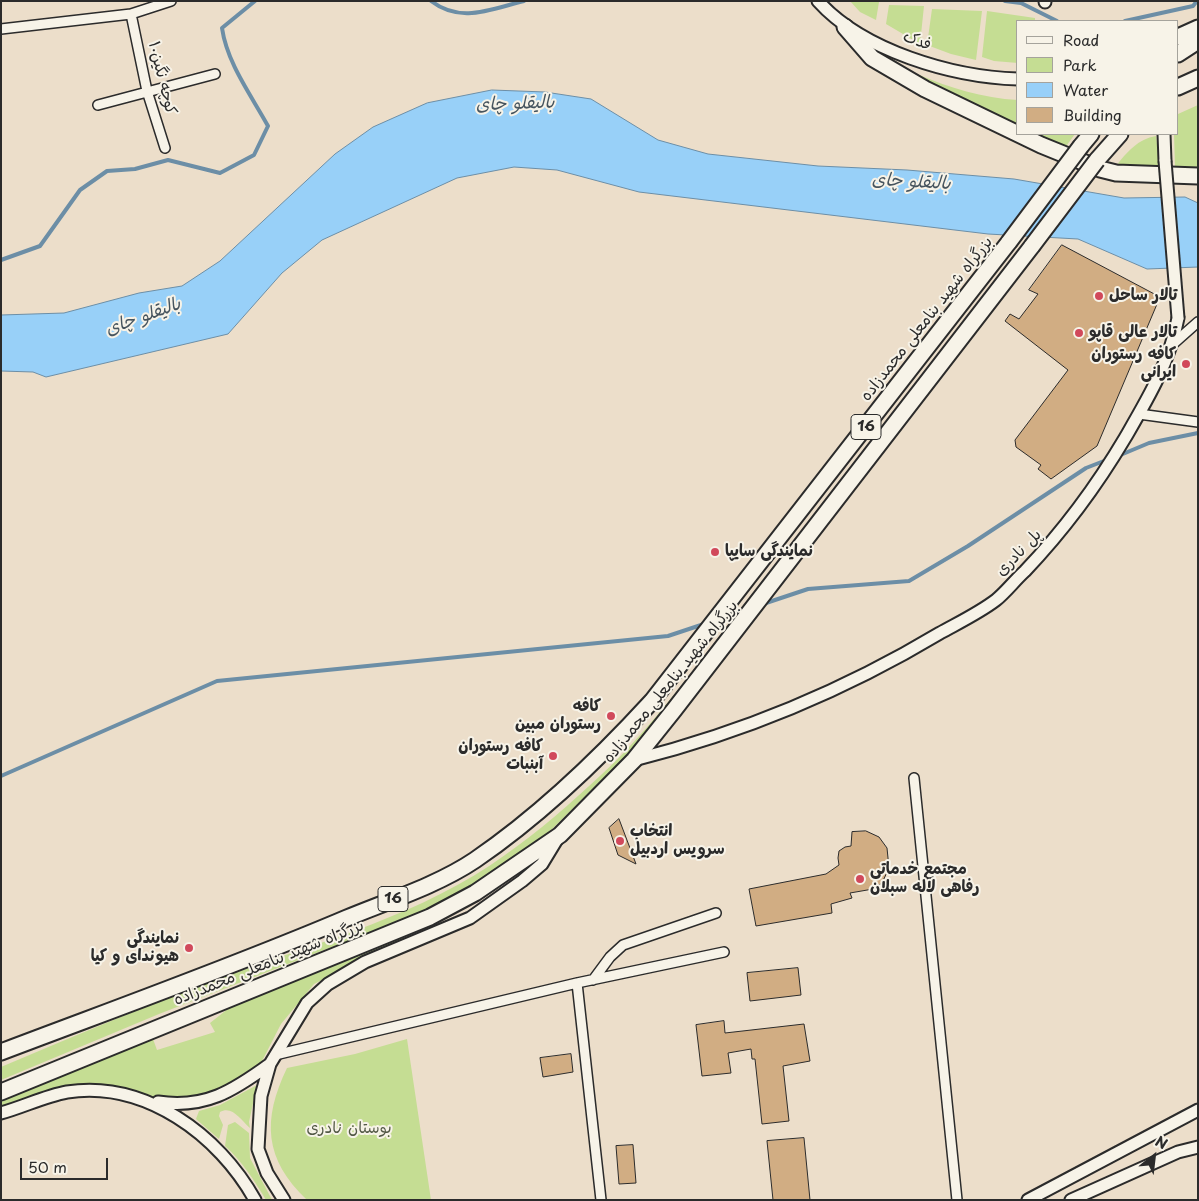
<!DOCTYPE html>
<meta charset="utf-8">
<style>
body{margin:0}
#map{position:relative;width:1199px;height:1201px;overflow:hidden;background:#ecdeca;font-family:"Playpen Sans",sans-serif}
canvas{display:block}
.frame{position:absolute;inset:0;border:2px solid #2b2b2b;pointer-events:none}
.legend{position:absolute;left:1016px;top:20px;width:162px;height:115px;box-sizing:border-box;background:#f7f3e8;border:1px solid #a5a39c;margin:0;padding:6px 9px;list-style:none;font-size:15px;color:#2b2b2b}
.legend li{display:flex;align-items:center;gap:10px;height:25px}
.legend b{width:25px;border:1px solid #a5a39c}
.north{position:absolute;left:1129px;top:1131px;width:50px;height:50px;-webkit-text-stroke:4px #f7f3e8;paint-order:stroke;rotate:29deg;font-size:14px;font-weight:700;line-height:20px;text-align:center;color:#2b2b2b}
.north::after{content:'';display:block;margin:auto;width:18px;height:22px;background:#2b2b2b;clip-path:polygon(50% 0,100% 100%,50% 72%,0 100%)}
.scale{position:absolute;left:20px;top:1158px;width:88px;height:22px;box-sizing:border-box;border:2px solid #2b2b2b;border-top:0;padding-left:6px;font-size:15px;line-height:18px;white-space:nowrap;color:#2b2b2b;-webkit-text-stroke:4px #f7f3e8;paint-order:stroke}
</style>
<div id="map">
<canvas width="1199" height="1201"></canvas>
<div class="frame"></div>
<ul class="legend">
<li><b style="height:6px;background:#f7f3e8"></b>Road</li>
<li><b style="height:14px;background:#c5dd93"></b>Park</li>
<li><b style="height:14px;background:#98d0f8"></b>Water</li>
<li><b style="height:14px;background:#d1ad83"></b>Building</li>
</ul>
<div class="north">N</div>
<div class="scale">50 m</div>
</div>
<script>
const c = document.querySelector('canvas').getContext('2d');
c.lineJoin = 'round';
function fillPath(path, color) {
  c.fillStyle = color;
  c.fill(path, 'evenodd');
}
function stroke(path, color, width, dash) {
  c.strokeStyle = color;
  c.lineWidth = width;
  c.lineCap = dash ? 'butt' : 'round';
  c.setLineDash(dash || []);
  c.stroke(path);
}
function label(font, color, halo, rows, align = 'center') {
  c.font = font + ' "Playpen Sans","Playpen Sans Arabic",sans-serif';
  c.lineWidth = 4;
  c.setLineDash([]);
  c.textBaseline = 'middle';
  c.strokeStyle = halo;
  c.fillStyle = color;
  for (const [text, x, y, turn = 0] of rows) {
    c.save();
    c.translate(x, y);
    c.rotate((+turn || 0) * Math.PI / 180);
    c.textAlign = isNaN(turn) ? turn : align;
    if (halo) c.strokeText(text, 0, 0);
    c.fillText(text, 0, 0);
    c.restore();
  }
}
const green = new Path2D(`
 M850 1 879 2 876 20 860 12Z
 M889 5 924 6 920 44 886 24Z
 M932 9 982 11 976 60 951 54 927 45Z
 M987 11 1035 18V21H1018V63L994 61 982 57Z
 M917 74C950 88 982 98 1018 100V128L953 97Z
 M1198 105V168L1175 167 1174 134H1178V114Z
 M1030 134H1075L1064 149Z
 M1109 134H1115L850 477 634 748 546 835 482 880 422 912 159 1014 1 1080V1067C77 1035 152 1003 229 975 322 941 424 914 505 855 537 833 572 802 601 775 644 736 685 680 722 635Z
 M1156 136 1160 167 1116 166C1127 152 1138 139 1156 136Z
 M402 937 403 939 314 984 281 1024 261 1063 241 1079 216 1091 189 1099 159 1098 131 1090 84 1084 55 1088 1 1106V1101L153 1039 157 1050 215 1032 210 1023 229 1008Z
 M407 1039 431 1200H307C264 1159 262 1120 287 1068L355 1054Z
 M257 1085 249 1122 250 1128C241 1120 232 1105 220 1112L219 1116 223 1125 219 1139 196 1119 199 1111 220 1105Z
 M235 1122 249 1133 250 1158 272 1200H266C254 1180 242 1161 225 1146L228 1125Z`);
const water = new Path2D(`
 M492 90 545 92 591 99 658 140 708 154 818 166 907 170 1014 179 1124 198 1185 197 1198 203V267L1147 269 1078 239 988 234 639 192 557 170 514 167 457 178 322 240 282 273 228 334 46 377 33 372 1 371V315L64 313 139 293 182 286 220 261 335 154 373 127 427 103Z`);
const stream = new Path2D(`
 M431 1C461 24 491 9 524 1
 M1005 1 1021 3 1057 21
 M1125 21 1193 6 1197 1
 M1 260 40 246 80 190 107 171 135 169 168 160 220 173 254 155 268 126C251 95 227 63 222 28L255 1
 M1118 456 1149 443 1198 433
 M763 604 808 589 909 581 968 546 1086 468 1109 459
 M723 617 745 610
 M1 776 217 681 668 636 707 623`);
const building = new Path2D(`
 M1062 245 1160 297 1097 446 1051 479 1038 469 1041 465 1016 447 1015 440 1068 370 1005 321 1010 314 1019 319 1038 294 1029 290Z
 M619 819 636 864 618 855 609 828Z
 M866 831 879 837 887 848 889 868 882 883 873 889 850 893 852 898 831 904 832 913 756 926 749 889 826 874 839 865 838 858 839 851 845 847 851 846 852 832Z
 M798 968 801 995 750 1001 747 973Z
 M724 1021 725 1033 804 1024 810 1061 783 1066 789 1121 762 1124 755 1059H752L751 1049 728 1053 731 1073 702 1076 696 1025Z
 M571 1054 573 1072 543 1077 540 1058Z
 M804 1138 810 1200H773L767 1141Z
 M633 1145 636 1183 619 1184 616 1146Z`);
const minor = new Path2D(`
 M131 14 147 91 165 148
 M1 29 131 14 171 1
 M98 105 215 74
 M1173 344 1198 322
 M1139 414 1198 422
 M914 778 957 1200
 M593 980 610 957 623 945 716 913
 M577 983 601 1200
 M275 1055 577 983 724 952`);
const tertiary = new Path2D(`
 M818 1C863 51 952 77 1018 79
 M1045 1V2
 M1164 134 1165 161
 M634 760C741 733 845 690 940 633 958 623 979 613 996 600 1006 592 1015 580 1025 571 1064 530 1096 487 1125 438 1147 400 1170 362 1178 318
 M158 1102C205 1109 233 1091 270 1064
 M1 1113C23 1107 45 1096 67 1092 145 1080 219 1135 255 1200
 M284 1200 267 1173 258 1149 261 1096 270 1064 307 1003 328 984 365 962 470 918 522 881 542 864 559 836
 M1028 1200 1198 1110
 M1071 1200 1178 1152 1198 1147`);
const trunk = new Path2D(`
 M845 27 872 58 925 89 1041 145 1100 169 1116 173 1198 176
 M1178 37 1198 28
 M1178 54 1198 41
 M1178 87 1198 78
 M1081 146 1091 134
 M1097 160 1120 134
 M1 1052C117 1008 234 966 347 918 388 901 438 885 475 860 541 815 598 760 652 701L1009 242
 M1 1092 430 917 475 893 560 835 634 760 674 710 1032 246`);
const tertiaryBridge = new Path2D(`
 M1165 161 1178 318`);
const trunkBridge = new Path2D(`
 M1009 242 1081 146
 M1032 246 1097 160`);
const markers = [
 [1099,296,5,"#d1495b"],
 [1079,333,5,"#d1495b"],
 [1186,364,5,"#d1495b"],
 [715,552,5,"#d1495b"],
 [611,716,5,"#d1495b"],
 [553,756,5,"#d1495b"],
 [620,841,5,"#d1495b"],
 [860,879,5,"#d1495b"],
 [189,948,5,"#d1495b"]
];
const shields = [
 [866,427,30],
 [393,899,30]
];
const shieldNames = [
 ["16",866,427],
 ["16",393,899]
];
const streetNames = [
 ["فدک",917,41,20],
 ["کوچه نگین۱۰",162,78,76],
 ["بزرگراه شهید بنامعلی محمدزاده",927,319,-52],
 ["پل نادری",1019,553,-46],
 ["بزرگراه شهید بنامعلی محمدزاده",671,682,-51],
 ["بزرگراه شهید بنامعلی محمدزاده",269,963,-22]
];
const poiNames = [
 ["تالار ساحل",1109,296],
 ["تالار عالی قاپو",1089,333],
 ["کافه رستوران",1176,355,"right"],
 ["ایرانی",1176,373,"right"],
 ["نمایندگی سایپا",725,552],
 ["کافه",601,707,"right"],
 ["رستوران مبین",601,725,"right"],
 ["کافه رستوران",543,747,"right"],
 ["آبنبات",543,765,"right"],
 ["انتخاب",630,832],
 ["سرویس اردبیل",630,850],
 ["مجتمع خدماتی",870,870],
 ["رفاهی لاله سبلان",870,888],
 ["نمایندگی",179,939,"right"],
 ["هیوندای و کیا",179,957,"right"]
];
const parkNames = [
 ["بوستان نادری",349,1129]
];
const waterNames = [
 ["بالیقلو چای",515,104,-2],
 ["بالیقلو چای",911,182,3],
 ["بالیقلو چای",143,317,-20]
];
fillPath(green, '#c5dd93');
fillPath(water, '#98d0f8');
stroke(water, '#6c8ea6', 1);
stroke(stream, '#6c8ea6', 4);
fillPath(building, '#d1ad83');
stroke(building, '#2b2b2b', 1);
stroke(minor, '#2b2b2b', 12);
stroke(tertiary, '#2b2b2b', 15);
stroke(trunk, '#2b2b2b', 19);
stroke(minor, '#f7f3e8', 9);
stroke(tertiary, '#f7f3e8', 11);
stroke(trunk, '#f7f3e8', 15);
stroke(tertiaryBridge, '#2b2b2b', 15, []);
stroke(trunkBridge, '#2b2b2b', 19, []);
stroke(tertiaryBridge, '#f7f3e8', 11);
stroke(trunkBridge, '#f7f3e8', 15);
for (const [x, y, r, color] of markers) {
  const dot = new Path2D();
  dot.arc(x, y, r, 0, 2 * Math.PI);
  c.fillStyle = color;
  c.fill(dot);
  stroke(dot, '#f7f3e8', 2);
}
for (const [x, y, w] of shields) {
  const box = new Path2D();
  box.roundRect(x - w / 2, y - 12.5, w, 25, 4);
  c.fillStyle = '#f7f3e8';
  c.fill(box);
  stroke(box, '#2b2b2b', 1);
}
label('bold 15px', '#2b2b2b', null, shieldNames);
label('16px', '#2b2b2b', '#f7f3e8', streetNames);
label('bold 16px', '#2b2b2b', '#f7f3e8', poiNames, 'left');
label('16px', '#525845', '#f7f3e8', parkNames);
label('italic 18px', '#46545e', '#f7f3e8', waterNames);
</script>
